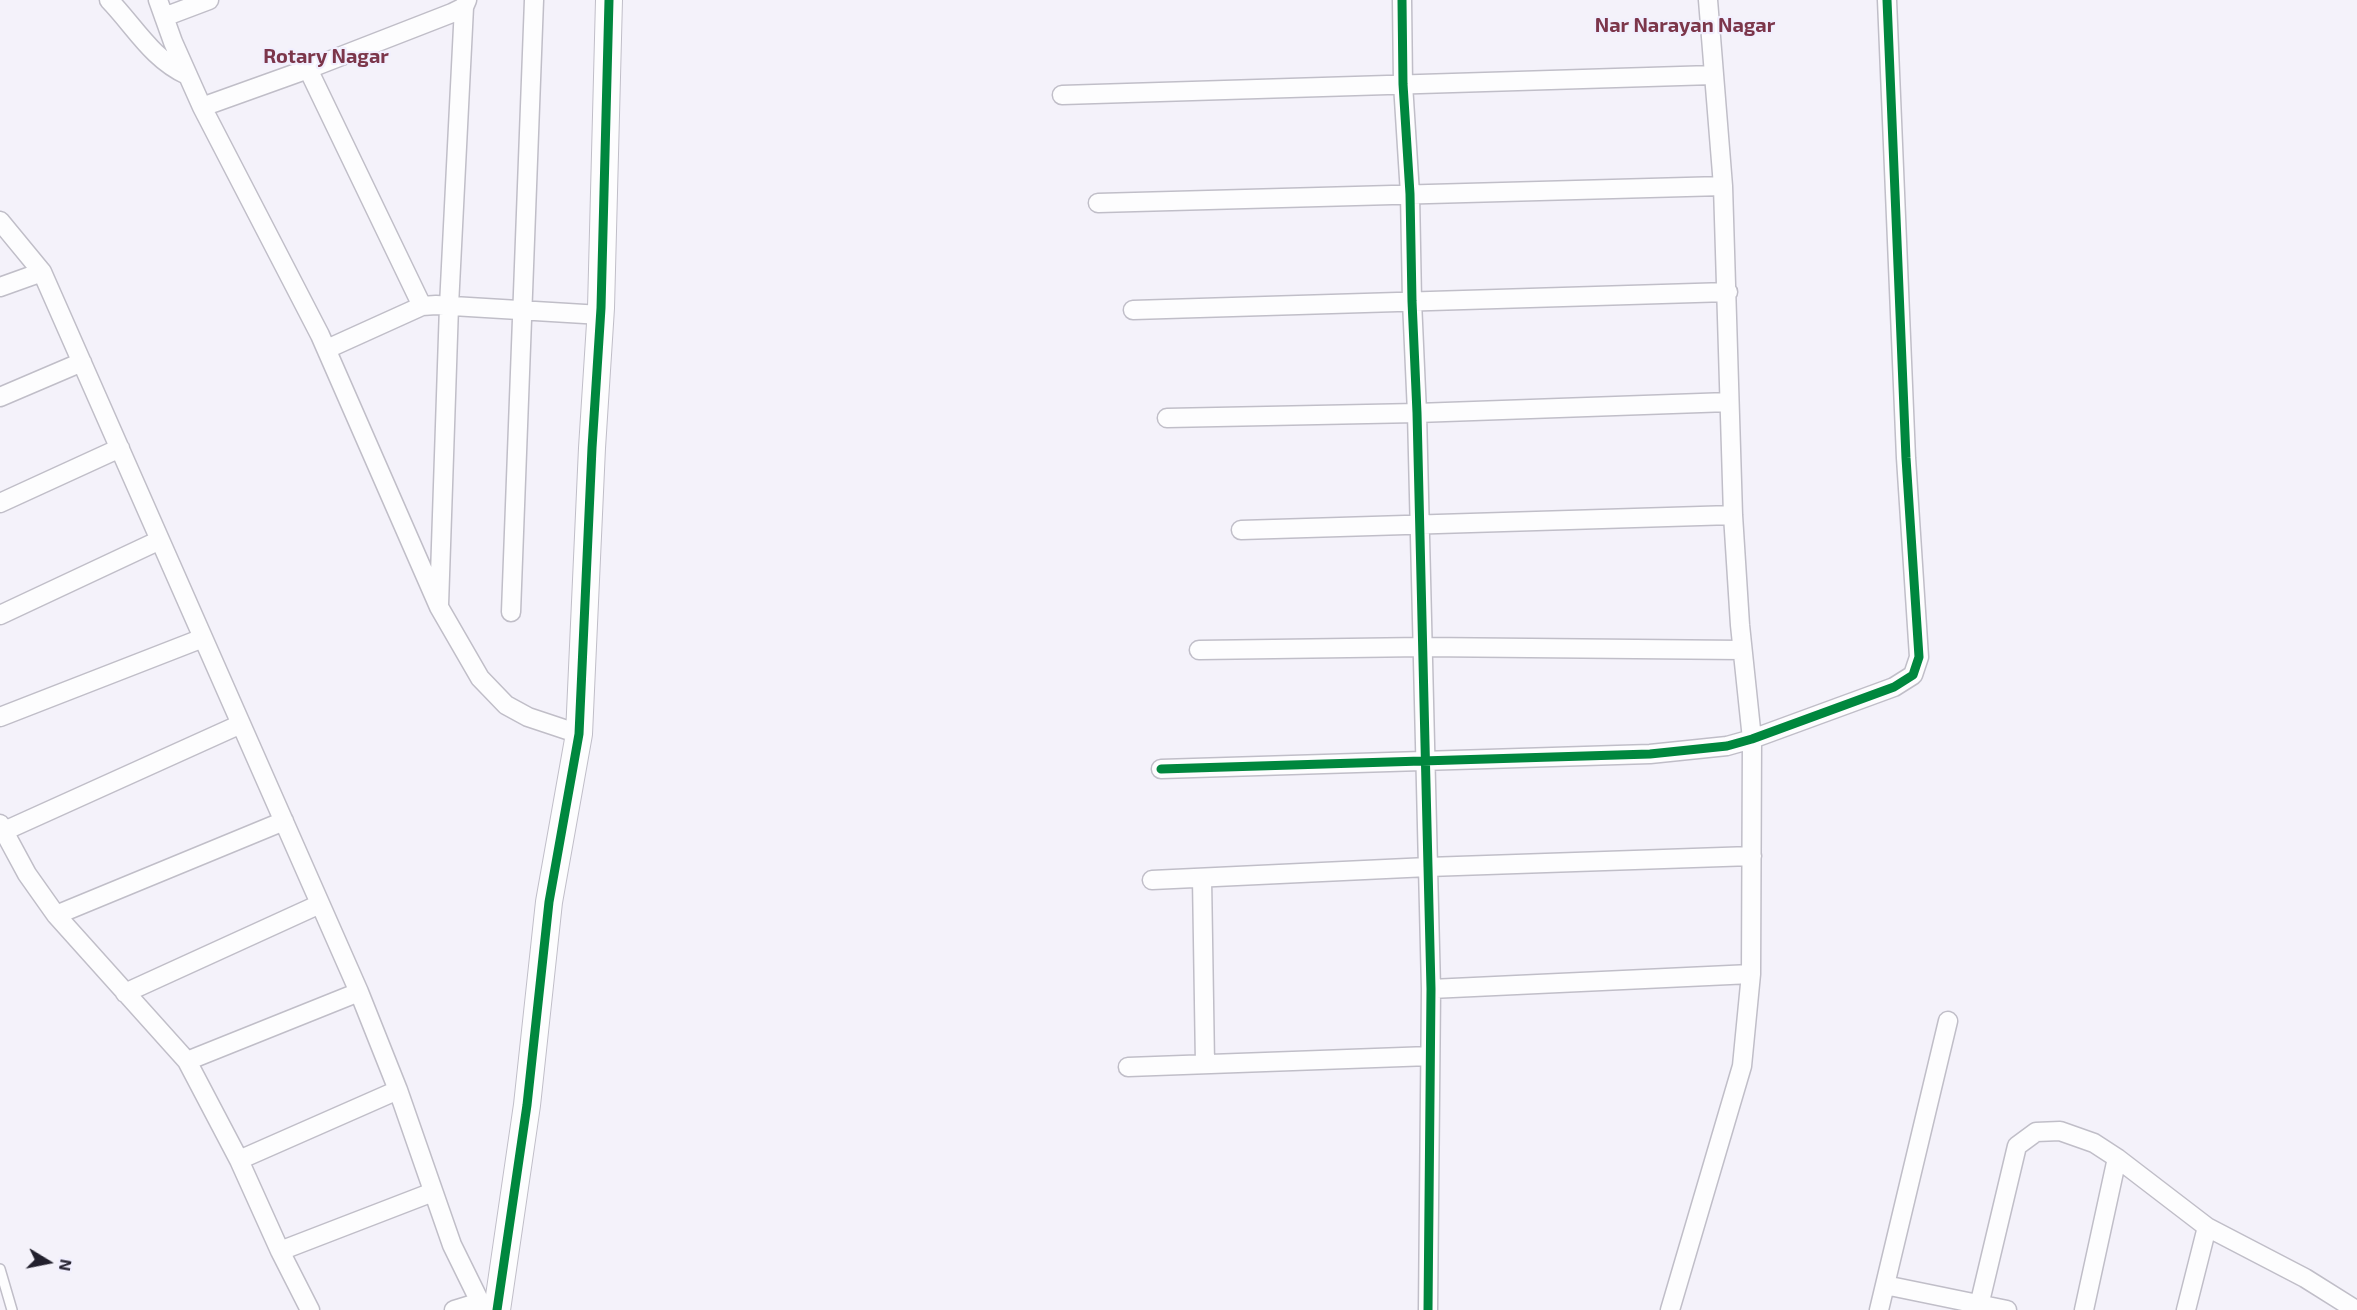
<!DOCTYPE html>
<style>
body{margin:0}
#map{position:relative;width:2357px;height:1310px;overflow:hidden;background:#f4f2fa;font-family:"Exo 2",sans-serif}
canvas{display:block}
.north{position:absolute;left:18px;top:1232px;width:60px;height:60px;-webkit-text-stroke:4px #f1effe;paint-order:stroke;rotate:100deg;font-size:16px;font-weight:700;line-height:24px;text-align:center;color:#22202d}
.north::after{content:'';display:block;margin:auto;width:21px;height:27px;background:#22202d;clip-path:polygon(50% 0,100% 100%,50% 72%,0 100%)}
</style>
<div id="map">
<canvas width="2357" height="1310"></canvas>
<div class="north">N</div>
</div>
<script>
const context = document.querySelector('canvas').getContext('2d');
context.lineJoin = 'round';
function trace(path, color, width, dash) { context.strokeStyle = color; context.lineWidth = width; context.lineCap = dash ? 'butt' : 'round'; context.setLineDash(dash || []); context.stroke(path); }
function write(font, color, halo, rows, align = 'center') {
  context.font = font + ' "Exo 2",sans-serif'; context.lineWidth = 4.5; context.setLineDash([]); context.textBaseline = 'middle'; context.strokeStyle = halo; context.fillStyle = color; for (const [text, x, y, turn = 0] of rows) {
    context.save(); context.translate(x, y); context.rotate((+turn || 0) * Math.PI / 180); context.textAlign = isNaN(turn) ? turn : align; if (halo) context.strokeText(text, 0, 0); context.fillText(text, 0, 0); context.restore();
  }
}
const lane = new Path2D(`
 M0 1269 12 1310`);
const street = new Path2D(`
 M109 0C135 27 152 59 187 75
 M158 0 173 42 202 107 320 335 439 607 480 678 506 705 528 717 579 734
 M1402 0 1403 84 1410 194 1412 301 1417 413 1428 867 1431 989 1428 1310
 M164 17 209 0
 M308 69 422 306
 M1062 95 1713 75
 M202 107 308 69 452 13 464 7 467 0
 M1098 203 1723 186
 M0 221 42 272 359 992 398 1090 452 1245 480 1302 498 1307
 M0 287 42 272
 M1133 310 1728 292
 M327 349 422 306 436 305 601 315
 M0 397 82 362
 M1167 418 1417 413 1729 402
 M0 503 120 448
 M1241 530 1733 515
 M439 605 449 306 464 7
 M511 612 534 0
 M0 615 160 540
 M1199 650 1423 647 1742 650
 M0 717 203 638
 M1161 769 1650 754 1727 746 1752 739 1894 687 1913 675 1919 657 1906 458 1887 0
 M0 824 27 874 56 915 187 1061 239 1160 280 1251 310 1310
 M2 832 241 724
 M1202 878 1205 1064
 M1152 880 1428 867 1752 856
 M56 915 284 821
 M1431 989 1751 974
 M125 993 320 904
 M187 1061 359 992
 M1128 1067 1430 1056
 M239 1160 398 1090
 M280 1251 433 1192
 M1885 1285 2007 1310
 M454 1310 480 1302
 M1670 1310 1742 1066 1751 974 1752 739 1740 625 1733 515 1723 186 1708 0
 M1879 1310 1948 1021
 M1978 1310 2017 1146 2036 1132 2060 1131 2094 1143 2117 1158 2207 1227 2305 1278 2356 1310
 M2084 1310 2117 1158
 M2186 1310 2207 1227`);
const secondary = new Path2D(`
 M497 1310 527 1105 549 902 579 734 592 448 601 308 609 0`);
trace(lane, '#c0bec8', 12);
trace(street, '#c0bec8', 21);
trace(secondary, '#c0bec8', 28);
trace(lane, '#fdfdfe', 9);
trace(street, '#fdfdfe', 18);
trace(secondary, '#fdfdfe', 26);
trace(new Path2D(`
 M1402 0 1403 84 1410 194 1412 301 1417 413 1428 867 1431 989 1428 1310
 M1161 769 1650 754 1727 746 1752 739 1894 687 1913 675 1919 657 1906 458 1887 0
 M497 1310 527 1105 549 902 579 734 592 448 601 308 609 0`), '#00873e', 9);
write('bold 20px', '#7c364b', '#f1effe', [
 ["Nar Narayan Nagar",1685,25],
 ["Rotary Nagar",326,56]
]);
</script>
